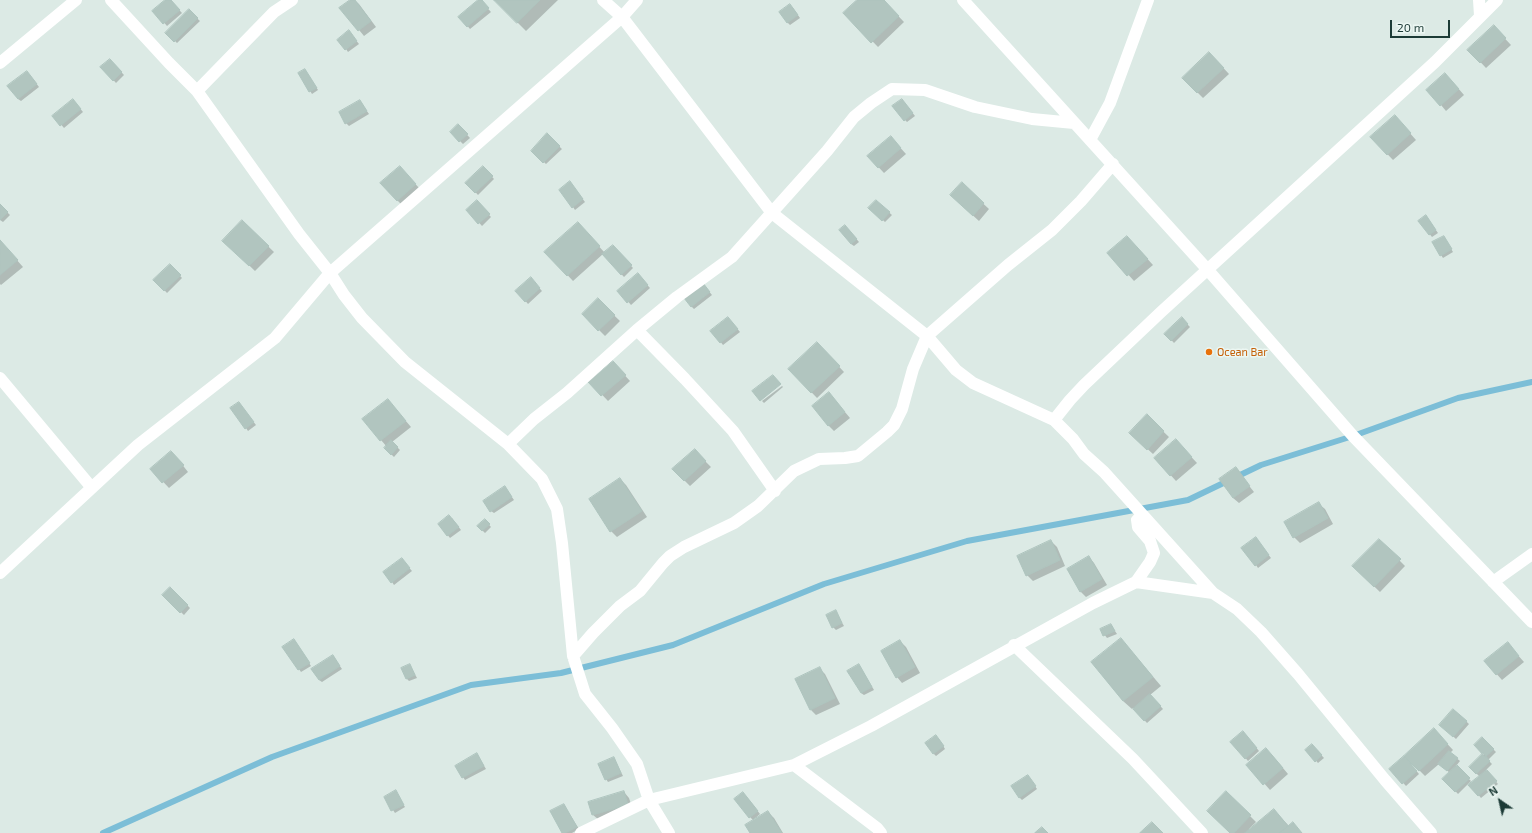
<!DOCTYPE html>
<style>
body{margin:0}
#map{position:relative;width:1532px;height:833px;overflow:hidden;background:#dceae5;font-family:"Exo 2",sans-serif}
canvas{display:block}
.north{position:absolute;left:1480px;top:781px;width:40px;height:40px;-webkit-text-stroke:3px #ecf7f3;paint-order:stroke;rotate:326deg;font-size:11px;font-weight:700;line-height:16px;text-align:center;color:#1c3b36}
.north::after{content:'';display:block;margin:auto;width:14px;height:18px;background:#1c3b36;clip-path:polygon(50% 0,100% 100%,50% 72%,0 100%)}
.scale{position:absolute;left:1390px;top:20px;width:60px;height:18px;box-sizing:border-box;border:2px solid #1c3b36;border-top:0;padding-left:5px;font-size:12px;line-height:14px;white-space:nowrap;color:#1c3b36;-webkit-text-stroke:3px #ecf7f3;paint-order:stroke}
</style>
<div id="map">
<canvas width="1532" height="833"></canvas>
<div class="north">N</div>
<div class="scale">20 m</div>
</div>
<script>
const context = document.querySelector('canvas').getContext('2d');
context.lineJoin = 'round';
function fill(path, color) { context.fillStyle = color; context.fill(path, 'evenodd'); }
function trace(path, color, width, dash) { context.strokeStyle = color; context.lineWidth = width; context.lineCap = dash ? 'butt' : 'round'; context.setLineDash(dash || []); context.stroke(path); }
function write(font, color, halo, rows, align = 'center') {
  context.font = font + ' "Exo 2",sans-serif'; context.lineWidth = 3; context.setLineDash([]); context.textBaseline = 'middle'; context.strokeStyle = halo; context.fillStyle = color; for (const [text, x, y, turn = 0] of rows) {
    context.save(); context.translate(x, y); context.rotate((+turn || 0) * Math.PI / 180); context.textAlign = isNaN(turn) ? turn : align; if (halo) context.strokeText(text, 0, 0); context.fillText(text, 0, 0); context.restore();
  }
}
fill(new Path2D(`
 M166 0H170L182 13 167 26 154 11Z
 M352 0H354L359 4 376 27 364 36 341 8Z
 M480 0 491 12 470 29 460 17Z
 M495 0H558L526 31Z
 M859 0H883L904 22 878 47 845 13Z
 M793 8 800 18 790 25 787 22Z
 M189 11 200 21 177 43 167 33Z
 M1494 27 1511 45 1486 68 1469 50Z
 M351 34 359 44 348 52 346 49Z
 M1215 59 1229 74 1203 98 1183 78Z
 M110 60 124 75 116 83 102 67Z
 M305 70 318 90 312 94 299 73Z
 M30 75 39 87 21 101 18 99Z
 M1451 80 1464 95 1446 111 1441 105Z
 M360 101 369 114 349 126 346 123Z
 M75 102 83 112 64 128 54 116Z
 M904 102 915 116 907 122 905 120Z
 M1400 122 1416 140 1393 160 1372 138Z
 M458 125 470 138 463 144 451 132Z
 M547 135 562 149 546 164 532 151Z
 M896 143 906 154 884 173 868 156Z
 M483 167 494 179 478 195 467 183Z
 M405 173 421 190 403 206 397 200Z
 M962 184 989 209 979 221 957 201Z
 M572 185 585 202 575 210 573 207Z
 M876 201 892 215 885 222 870 208Z
 M477 202 491 217 482 226 468 210Z
 M0 205 10 215 3 222 0 220Z
 M1428 219 1438 233 1432 237 1419 221Z
 M242 221 274 252 255 271 224 241Z
 M583 229 605 253 613 246 633 268 624 277 603 254 573 281 546 252Z
 M848 229 859 242 854 246 851 244Z
 M1444 237 1453 252 1443 258 1441 255Z
 M0 241 23 267 1 285 0 284Z
 M1133 243 1153 265 1134 281 1109 253Z
 M170 265 182 278 167 293 155 280Z
 M638 275 650 288 631 305 619 291Z
 M531 279 542 291 528 304 517 291Z
 M703 284 712 295 694 309 691 306Z
 M598 300 620 321 605 336 583 314Z
 M1182 319 1190 327 1174 343 1166 334Z
 M731 321 740 332 723 345 712 331Z
 M817 343 844 372 817 398 790 370Z
 M618 368 630 381 608 401 590 382Z
 M782 386 783 387 764 403 762 401Z
 M829 393 850 418 834 431 828 425Z
 M388 400 411 427 392 442 400 450 394 457 385 448 387 447 363 419Z
 M241 406 256 425 248 431 246 428Z
 M1147 416 1169 437 1153 454 1130 433Z
 M1181 446 1197 463 1176 481 1155 458Z
 M700 456 711 467 690 486 684 480Z
 M177 458 188 472 169 488 151 469Z
 M1235 468 1254 492 1239 503 1233 498Z
 M620 479 626 485 647 517 617 537 611 531Z
 M507 490 514 500 494 513 491 511Z
 M1319 504 1325 509 1333 524 1300 543 1294 537Z
 M452 518 461 530 450 538 439 524Z
 M485 520 491 527 485 533 478 526Z
 M1379 540 1405 566 1380 592 1353 566Z
 M1051 541 1057 547 1065 566 1033 581 1027 575Z
 M1258 541 1271 558 1258 568 1256 565Z
 M1089 557 1094 563 1107 585 1086 597 1080 591Z
 M404 562 412 571 394 585 392 582Z
 M170 588 190 608 184 615 163 595Z
 M836 612 844 626 836 630 833 627Z
 M1111 625 1117 634 1107 638 1101 630Z
 M1121 639 1161 686 1150 695 1163 709 1147 723 1133 708 1132 709 1123 701 1092 662Z
 M900 641 906 647 920 673 902 683 897 677Z
 M296 643 311 666 301 672 284 647Z
 M1508 644 1524 662 1502 680 1486 662Z
 M333 656 342 669 322 682 319 680Z
 M410 665 417 678 409 681 407 679Z
 M819 668 825 674 840 704 816 715 811 710 796 679Z
 M861 668 874 690 864 695 861 693Z
 M1454 710 1469 724 1456 739 1441 725Z
 M1246 735 1259 751 1248 761 1232 742Z
 M1439 735 1453 750 1450 753 1460 761 1456 766 1471 781 1458 794 1444 779 1450 773 1439 764 1425 776 1409 760 1408 761 1419 774 1406 786 1390 769 1405 756Z
 M1482 738 1496 752 1488 760 1492 764 1486 770 1498 784 1481 798 1470 785 1480 777 1470 767 1484 754Z
 M939 739 945 749 936 756 933 753Z
 M1312 745 1324 758 1318 763 1306 750Z
 M477 754 486 769 465 780 456 766Z
 M1272 755 1288 774 1270 790 1248 765Z
 M614 758 623 776 608 782 606 779Z
 M1030 779 1037 789 1022 800 1019 797Z
 M396 792 405 807 395 813 385 798Z
 M624 792 629 798 633 810 599 820 593 815Z
 M1226 792 1256 822 1249 829 1250 830 1274 810 1289 826 1302 833H1232Z
 M746 796 760 814 753 820 750 817Z
 M564 805 579 829 572 833H563Z
 M768 812 774 818 783 833H751Z`), '#0003');
trace(new Path2D(`
 M103 833 272 757 471 685 561 673 673 645 824 584 967 541 1188 500 1261 465 1353 436 1458 398 1532 382`), '#7cbed7', 6);
const building = new Path2D(`
 M165 0H171L180 10 163 24 152 11Z
 M350 0H355L371 21 358 31 339 8Z
 M478 0H482L489 8 467 27 458 17Z
 M494 0H540L517 23Z
 M857 0H884L899 16 871 43 843 13Z
 M790 4 798 15 787 23 779 12Z
 M189 9 198 18 174 42 165 33Z
 M1494 25 1506 38 1480 63 1467 50Z
 M349 30 357 41 345 50 337 40Z
 M1209 52 1224 68 1197 93 1182 78Z
 M110 59 122 72 113 81 100 67Z
 M305 69 317 88 309 92 298 73Z
 M27 71 37 84 18 99 7 86Z
 M1445 73 1459 89 1440 106 1426 90Z
 M73 99 81 109 60 126 52 116Z
 M902 99 913 113 904 121 892 106Z
 M360 100 367 111 345 124 339 112Z
 M1395 115 1411 133 1387 155 1370 137Z
 M458 124 468 134 459 142 450 132Z
 M547 133 560 146 543 163 531 151Z
 M891 136 901 148 878 168 867 156Z
 M400 166 416 184 397 201 380 183Z
 M483 166 493 176 475 193 465 183Z
 M570 181 583 199 572 208 559 190Z
 M962 182 984 203 973 216 950 195Z
 M477 200 490 214 478 224 466 210Z
 M876 200 890 212 882 221 868 208Z
 M0 204 8 212 0 220Z
 M1426 215 1436 230 1429 235 1418 221Z
 M242 220 269 246 249 266 222 241Z
 M578 222 600 246 567 276 544 252Z
 M845 225 857 239 851 244 839 230Z
 M1127 236 1148 259 1127 276 1107 253Z
 M1444 236 1452 249 1440 256 1432 242Z
 M0 240 18 260 0 275Z
 M613 245 632 265 621 275 602 254Z
 M170 264 181 275 164 291 153 280Z
 M638 273 648 285 627 303 617 291Z
 M531 277 540 288 525 302 515 291Z
 M703 283 710 292 691 307 684 298Z
 M598 298 615 315 598 331 582 314Z
 M728 317 738 329 720 343 710 331Z
 M1182 317 1188 324 1171 341 1164 334Z
 M817 342 840 366 811 393 788 369Z
 M613 361 626 375 601 396 588 382Z
 M773 375 781 384 760 401 752 391Z
 M829 392 845 412 828 426 812 406Z
 M388 399 406 421 380 441 362 419Z
 M239 402 254 422 245 429 230 408Z
 M1147 414 1164 431 1147 450 1129 433Z
 M1176 439 1192 457 1170 476 1154 458Z
 M391 440 398 447 391 455 384 448Z
 M695 449 706 461 684 481 672 469Z
 M171 451 184 465 162 483 150 469Z
 M1236 467 1250 486 1233 498 1219 479Z
 M620 478 642 511 610 532 589 499Z
 M505 486 512 497 490 512 483 501Z
 M1319 502 1328 518 1293 538 1284 522Z
 M449 515 459 527 447 536 438 524Z
 M485 519 490 524 482 531 477 526Z
 M1256 537 1269 555 1255 566 1241 548Z
 M1379 539 1401 559 1374 587 1352 566Z
 M1051 540 1060 560 1026 576 1017 556Z
 M1089 556 1102 579 1080 592 1067 569Z
 M402 558 410 568 391 583 383 572Z
 M170 587 188 605 180 613 162 595Z
 M836 610 842 623 832 628 826 615Z
 M1111 624 1115 631 1103 636 1100 629Z
 M1121 638 1153 677 1123 701 1091 662Z
 M294 639 310 663 298 670 282 647Z
 M900 640 915 667 896 678 881 651Z
 M1508 642 1519 656 1496 675 1484 661Z
 M333 655 340 666 319 680 311 669Z
 M410 664 415 675 406 679 401 668Z
 M859 664 872 687 861 693 847 671Z
 M820 667 835 698 810 710 795 679Z
 M1150 694 1161 706 1144 721 1133 709Z
 M1453 709 1467 721 1453 737 1439 725Z
 M1434 728 1448 744 1419 771 1404 756Z
 M1243 731 1257 748 1245 759 1230 742Z
 M936 735 944 746 933 754 925 743Z
 M1482 737 1494 749 1485 757 1474 745Z
 M1312 744 1322 755 1315 762 1305 750Z
 M1266 748 1283 768 1263 785 1246 765Z
 M1449 751 1458 758 1447 771 1438 764Z
 M477 753 484 766 462 778 455 766Z
 M1483 753 1490 761 1476 774 1469 767Z
 M1404 756 1417 771 1402 784 1389 769Z
 M614 757 621 773 605 780 598 764Z
 M1457 765 1470 778 1455 792 1442 779Z
 M1487 770 1497 781 1478 796 1468 785Z
 M1028 775 1036 786 1019 798 1011 786Z
 M396 790 404 805 391 811 384 797Z
 M624 791 628 805 592 815 588 802Z
 M1226 791 1251 815 1234 833H1230L1207 811Z
 M743 792 758 811 749 818 734 799Z
 M564 804 577 827 565 833H562L550 811Z
 M1274 809 1288 826 1280 833H1245Z
 M768 811 782 833H750L745 825Z
 M1152 822 1163 833H1140Z
 M1293 822 1302 833H1279L1288 826Z
 M1042 827 1048 833H1035Z`);
fill(building, '#b1c5bf');
trace(building, '#aec4be', 1);
trace(new Path2D(`
 M111 0 169 63 197 91 299 234 330 273 344 295 362 318 405 362 508 444 542 479 557 509 562 543 573 656 585 694 612 728 637 764 649 800 669 833
 M603 0 622 17 772 213 927 336 956 370 973 383 1054 420 1073 439 1084 454 1104 472 1213 593 1237 609 1261 632 1298 674 1385 780 1431 833
 M963 0 1207 269 1353 436 1532 622
 M1479 0 1480 16
 M0 63 76 0
 M197 91 274 12 292 0
 M1090 140 1110 103 1148 0
 M637 330 685 379 733 431 775 491
 M0 378 92 488
 M1054 420 1070 400 1084 385 1161 312 1435 62 1497 0
 M508 444 534 419 567 393 637 330 677 297 732 257 827 151 854 117 871 103 892 89 925 90 975 107 1032 119 1074 123
 M0 573 138 445 275 338 330 273 622 17 637 0
 M1136 582 1213 593
 M1493 582 1532 554
 M1014 645 1133 759 1202 833
 M573 656 593 633 620 606 640 591 663 563 670 556 684 547 734 523 758 506 794 471 819 459 845 458 858 456 887 432 894 425 902 409 913 369 927 336 1008 265 1052 230 1081 201 1113 164
 M794 765 877 828 881 833
 M581 833 649 800 794 765 871 726 1093 603 1136 582 1150 562 1154 553 1150 541 1138 527 1137 520 1143 515`), '#fff', 12);
for (const [x, y, r, color] of [
 [1209,352,4,"#e8710a"]
]) { const dot = new Path2D(); dot.arc(x, y, r, 0, 2 * Math.PI); context.fillStyle = color; context.fill(dot); trace(dot, '#ecf7f3', 1.5); }
write('11px', '#c56008', '#ecf7f3', [
 ["Ocean Bar",1217,352]
], 'left');
</script>
